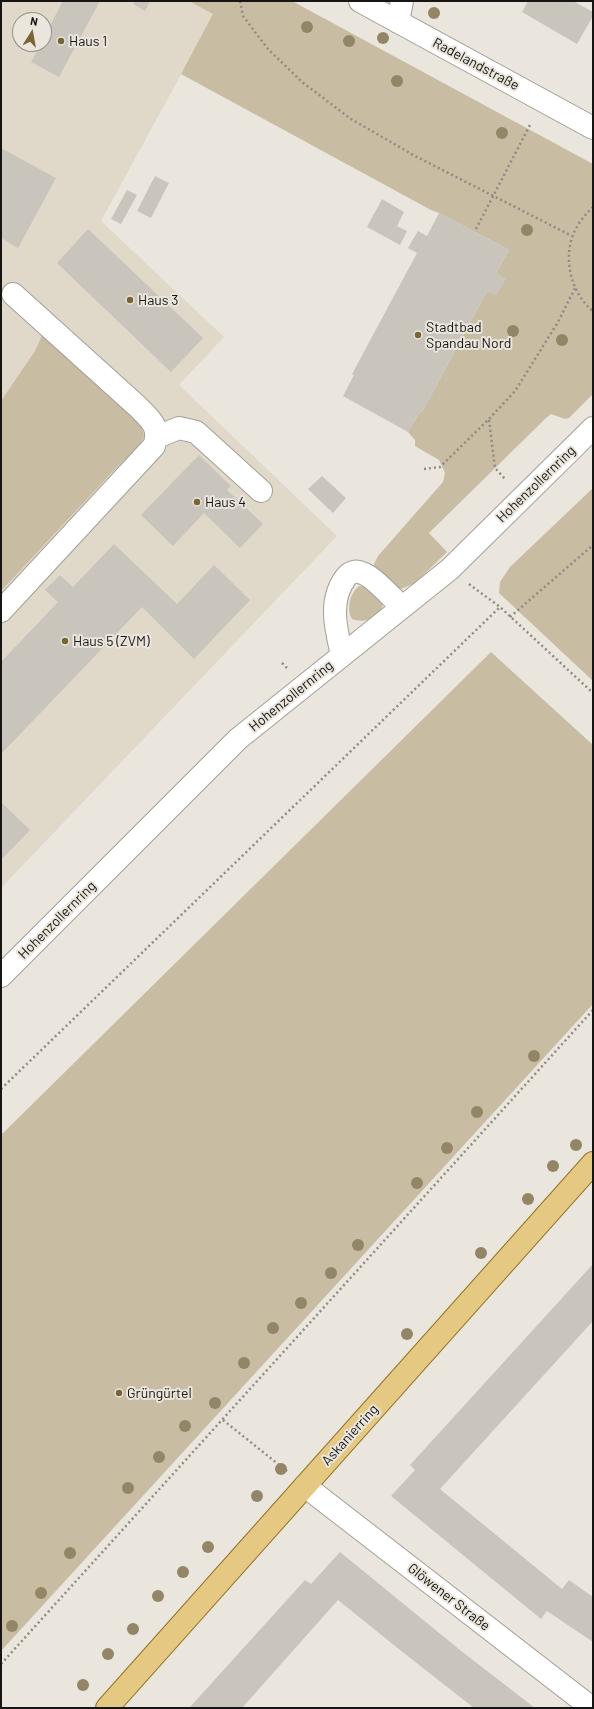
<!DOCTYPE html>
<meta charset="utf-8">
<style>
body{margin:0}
#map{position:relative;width:594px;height:1709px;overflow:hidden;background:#eae6dd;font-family:Barlow,sans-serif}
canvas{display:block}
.frame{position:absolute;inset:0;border:2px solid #171513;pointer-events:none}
.north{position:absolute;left:12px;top:12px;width:40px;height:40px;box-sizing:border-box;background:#eae6dd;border:1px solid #96928c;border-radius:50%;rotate:11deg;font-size:11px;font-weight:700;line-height:16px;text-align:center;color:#171513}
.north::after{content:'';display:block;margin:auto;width:14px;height:18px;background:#796433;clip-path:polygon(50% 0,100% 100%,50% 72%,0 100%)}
</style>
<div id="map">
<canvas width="594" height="1709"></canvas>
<div class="frame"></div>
<div class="north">N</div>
</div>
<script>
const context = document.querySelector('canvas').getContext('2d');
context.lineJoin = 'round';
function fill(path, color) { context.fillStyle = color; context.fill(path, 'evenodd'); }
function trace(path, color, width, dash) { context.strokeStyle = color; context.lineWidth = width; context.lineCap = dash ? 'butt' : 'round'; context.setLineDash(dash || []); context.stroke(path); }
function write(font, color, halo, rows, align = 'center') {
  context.font = font + ' Barlow,sans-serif'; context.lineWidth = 4; context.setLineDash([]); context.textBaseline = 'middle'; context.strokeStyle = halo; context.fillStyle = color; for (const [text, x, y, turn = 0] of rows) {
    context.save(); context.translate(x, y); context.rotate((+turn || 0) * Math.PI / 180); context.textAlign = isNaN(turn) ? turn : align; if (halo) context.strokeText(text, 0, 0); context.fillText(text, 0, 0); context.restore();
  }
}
fill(new Path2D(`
 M1 1H189L214 14 101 221 224 337 179 385 337 536 1 888ZM20 20H44V44H20Z`), '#e0d9c9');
fill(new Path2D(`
 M189 1H292L593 164V394L569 418 565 419 551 414 546 418 429 533 447 552 415 583 401 589 391 585 373 570 374 564 378 556 443 482 445 473 439 460 415 446V440L408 432 421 411 422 412 487 291 496 295 505 279 496 273 509 250 439 213 431 210 181 74 213 14Z
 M44 331 141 424 144 436 138 448 117 467 1 591V401L35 351Z
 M593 488V681L499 593 500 582 510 567Z
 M359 586 368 587 383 603C382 618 364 624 352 619 346 609 350 593 359 586Z
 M491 652 593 745V1004L1 1651V1135Z`), '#c8bca3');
fill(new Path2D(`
 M63 1H100L59 77 31 62 41 44H44V37Z
 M135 1H150L145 11 133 4Z
 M528 1H573L593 12V16L577 44 522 12Z
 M1 148 56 178 18 248 1 238Z
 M155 176 169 183 151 218 137 211Z
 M127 190 137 195 121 224 111 219Z
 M382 199 404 212 397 226 407 231 400 245 367 227Z
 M439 213 509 250 496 273 506 279 496 296 487 291 422 412 421 411 408 432 343 396 354 375 352 374 417 253 408 248 418 231 427 236Z
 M88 229 203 338 171 372 57 263Z
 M199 455 231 486 227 490 263 524 240 548 204 513 173 546 141 515Z
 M322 476 346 498 333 513 308 489Z
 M114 544 177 604 214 565 250 600 194 659 142 607 1 754V662L58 602 45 590 60 575 73 587Z
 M1 802 30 830 1 860Z
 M593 1264V1321L440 1489 562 1589 569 1580 593 1597V1642L547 1611 541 1619 391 1496 415 1470 410 1465Z
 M340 1552 460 1650 535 1708H474L400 1650 338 1600 242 1708H191L190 1707 305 1580 311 1584Z`), '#c9c5bd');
const minor = new Path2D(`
 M360 1 593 128
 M398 22 402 1
 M157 437 179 428 196 432 261 491
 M1 611 154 446C161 427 150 419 137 406L13 294
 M342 655C336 629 328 601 346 577 350 572 356 570 362 573 373 576 393 599 402 607
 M1 976 238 739 450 569 593 428
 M305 1486 592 1708`);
const major = new Path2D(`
 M107 1708 593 1163`);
trace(minor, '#a39f97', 24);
trace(major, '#927326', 24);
trace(new Path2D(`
 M240 1 243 16 268 49 302 82 351 119 415 156 572 236
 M593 207C585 215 577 224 573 235 563 260 572 295 593 311
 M476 229 530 125
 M489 420 495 468 506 480
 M424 469 440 467 489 419 515 391 558 322 575 288
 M469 584 500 607 593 693
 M510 617 593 545
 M282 663 288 669
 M1 1089 500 607
 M223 1420 288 1472
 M1 1664 593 1010`), '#8e8b85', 2.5, [2, 3]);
trace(minor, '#fff', 22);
trace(major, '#e5c983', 22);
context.fillStyle = '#938666';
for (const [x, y] of [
 [434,13],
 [307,27],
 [383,38],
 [349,41],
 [397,81],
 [502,133],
 [527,230],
 [513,331],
 [562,340],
 [534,1056],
 [477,1112],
 [576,1145],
 [447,1148],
 [553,1166],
 [417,1183],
 [528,1199],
 [358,1245],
 [481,1253],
 [331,1273],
 [301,1303],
 [273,1328],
 [407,1334],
 [244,1363],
 [215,1403],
 [185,1426],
 [159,1457],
 [281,1469],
 [128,1488],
 [257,1496],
 [208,1547],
 [70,1553],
 [183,1572],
 [41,1593],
 [158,1596],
 [12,1626],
 [133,1629],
 [108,1654],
 [83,1685]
]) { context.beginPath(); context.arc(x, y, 6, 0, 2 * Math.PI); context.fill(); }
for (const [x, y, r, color] of [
 [61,41,4,"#796433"],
 [130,300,4,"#796433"],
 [418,335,4,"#796433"],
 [197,502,4,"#796433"],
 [65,641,4,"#796433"],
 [119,1393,4,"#796433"]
]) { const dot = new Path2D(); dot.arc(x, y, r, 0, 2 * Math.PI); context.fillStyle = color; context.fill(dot); trace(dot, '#eae6dd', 1.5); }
write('14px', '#171513', '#eae6dd', [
 ["Haus 1",69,41],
 ["Haus 3",138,300],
 ["Stadtbad",426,327],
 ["Spandau Nord",426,343],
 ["Haus 4",205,502],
 ["Haus 5 (ZVM)",73,641],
 ["Grüngürtel",127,1393]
], 'left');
write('14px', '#171513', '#eae6dd', [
 ["Radelandstraße",476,64,28],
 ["Hohenzollernring",536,484,-44],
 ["Hohenzollernring",291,696,-39],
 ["Hohenzollernring",57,920,-45],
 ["Askanierring",350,1435,-48],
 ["Glöwener Straße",449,1597,38]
]);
</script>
